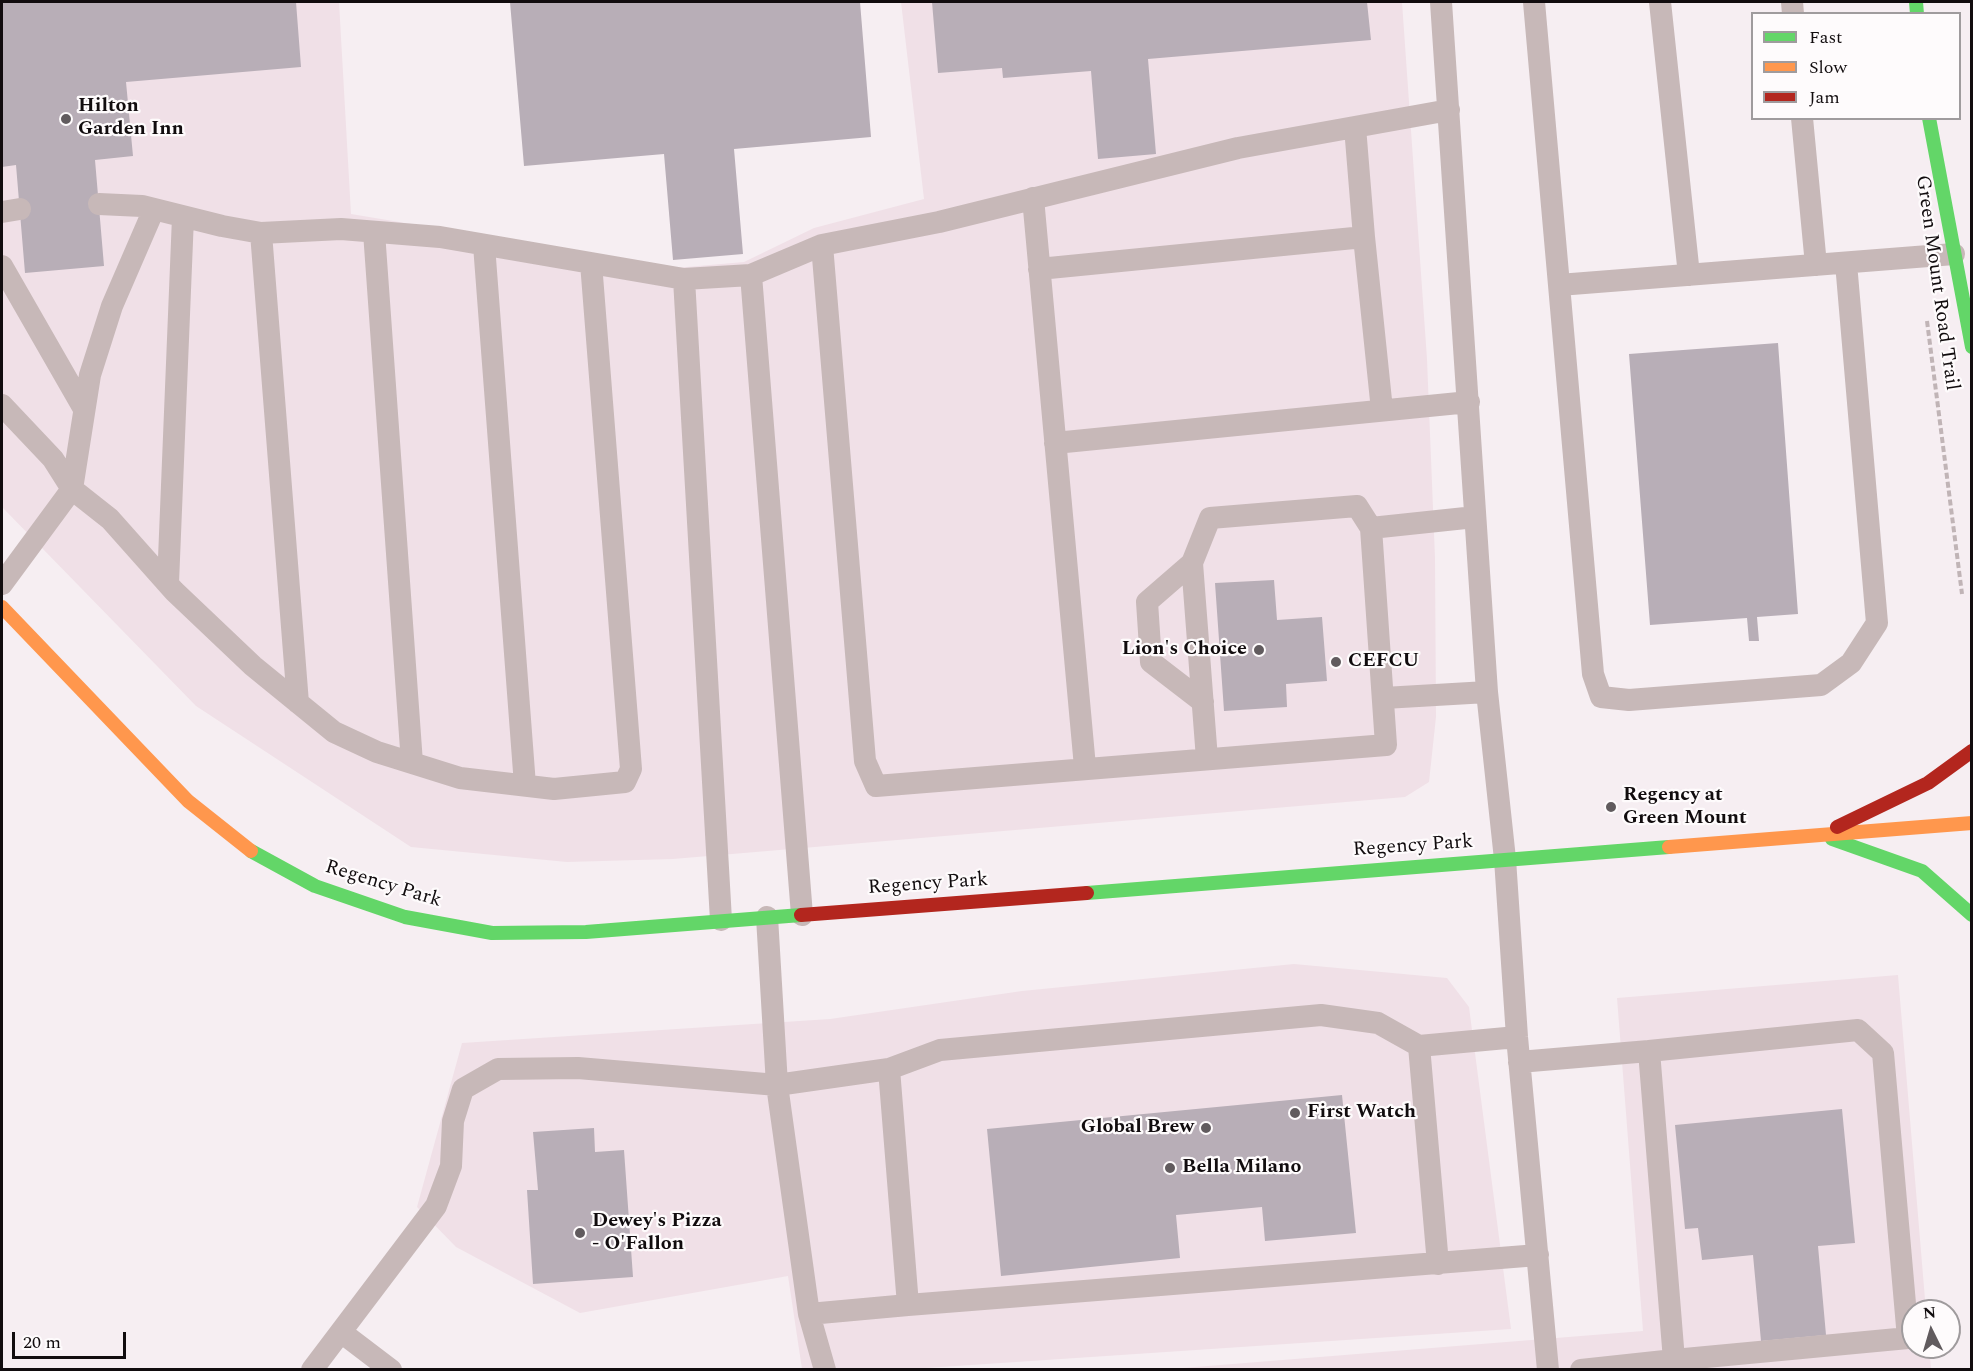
<!DOCTYPE html>
<style>
body{margin:0}
#map{position:relative;width:1973px;height:1371px;overflow:hidden;background:#f6eef2;font-family:Spectral,serif}
canvas{display:block}
.frame{position:absolute;inset:0;border:3px solid #110c0e;pointer-events:none}
.legend{position:absolute;left:1751px;top:12px;width:210px;height:108px;box-sizing:border-box;background:#fefbfc;border:2px solid #9f9b9d;margin:0;padding:8px 10px;list-style:none;font-size:18px;color:#110c0e}
.legend li{display:flex;align-items:center;gap:12px;height:30px}
.legend b{width:30px;border:2px solid #9f9b9d}
.north{position:absolute;left:1901px;top:1299px;width:60px;height:60px;box-sizing:border-box;background:#fefbfc;border:2px solid #9f9b9d;border-radius:50%;rotate:355deg;font-size:16px;font-weight:700;line-height:24px;text-align:center;color:#110c0e}
.north::after{content:'';display:block;margin:auto;width:21px;height:27px;background:#615b5e;clip-path:polygon(50% 0,100% 100%,50% 72%,0 100%)}
.scale{position:absolute;left:12px;top:1332px;width:114px;height:27px;box-sizing:border-box;border:3px solid #110c0e;border-top:0;padding-left:8px;font-size:18px;line-height:21px;white-space:nowrap;color:#110c0e;-webkit-text-stroke:4px #fefbfc;paint-order:stroke}
</style>
<div id="map">
<canvas width="1973" height="1371"></canvas>
<div class="frame"></div>
<ul class="legend">
<li><b style="height:8px;background:#63d668"></b>Fast</li>
<li><b style="height:8px;background:#ff974d"></b>Slow</li>
<li><b style="height:8px;background:#b3261e"></b>Jam</li>
</ul>
<div class="north">N</div>
<div class="scale">20 m</div>
</div>
<script>
const context = document.querySelector('canvas').getContext('2d');
context.lineJoin = 'round';
function fill(path, color) { context.fillStyle = color; context.fill(path, 'evenodd'); }
function trace(path, color, width, dash) { context.strokeStyle = color; context.lineWidth = width; context.lineCap = dash ? 'butt' : 'round'; context.setLineDash(dash || []); context.stroke(path); }
function write(font, color, halo, rows, align = 'center') {
  context.font = font + ' Spectral,serif'; context.lineWidth = 4.5; context.setLineDash([]); context.textBaseline = 'middle'; context.strokeStyle = halo; context.fillStyle = color; for (const [text, x, y, turn = 0] of rows) {
    context.save(); context.translate(x, y); context.rotate((+turn || 0) * Math.PI / 180); context.textAlign = isNaN(turn) ? turn : align; if (halo) context.strokeText(text, 0, 0); context.fillText(text, 0, 0); context.restore();
  }
}
fill(new Path2D(`
 M2 2H339L351 214 675 268 744 262 814 228 924 199 901 2H1402L1427 359 1435 558 1436 717 1429 782 1405 797 673 859 567 862 411 847 196 706 2 507Z
 M1294 964 1447 978 1469 1007 1511 1329 911 1369H802L788 1276 580 1313 456 1247 417 1207 462 1043 830 1019 1022 991Z
 M1898 975 1926 1311H1913V1347H1929L1931 1369 1158 1370 1643 1331 1617 998Z`), '#f0e0e7');
fill(new Path2D(`
 M2 2H296L301 67 126 82 133 156 95 160 104 266 25 273 16 165 2 167Z
 M510 2H860L871 137 734 149 743 254 673 260 664 154 524 166Z
 M932 2H1367L1371 40 1148 59 1156 154 1098 159 1091 71 1003 78 1002 68 938 73Z
 M1778 343 1798 614 1757 617 1759 641H1749L1747 618 1650 625 1629 354Z
 M1274 580 1277 620 1322 617 1327 681 1286 684 1287 707 1224 711 1215 583Z
 M1342 1095 1356 1233 1265 1241 1262 1207 1176 1215 1180 1258 1001 1276 987 1129Z
 M1842 1109 1855 1243 1818 1246 1826 1335 1761 1341 1753 1255 1702 1260 1698 1228 1685 1229 1675 1125Z
 M594 1128 595 1152 624 1150 633 1277 533 1284 527 1190H538L533 1132Z`), '#b8aeb7');
trace(new Path2D(`
 M1927 321 1962 594`), '#c0b4b6', 4, [6, 3]);
trace(new Path2D(`
 M1441 2 1487 692 1505 859 1517 1037 1548 1370
 M1534 2 1559 285 1954 254
 M1660 2 1689 275
 M1792 2 1793 14
 M1802 118 1816 265
 M1355 127 1364 237
 M1033 198 1085 767
 M99 204 142 206 222 226 261 233 341 229 440 237 684 279 751 275 822 245 939 222 1238 148 1449 110
 M154 209 112 306 90 375 72 489 110 519 174 591 253 666 334 732 377 752 460 778 554 789 625 782 631 769 591 263
 M2 212 20 209
 M374 232 412 763
 M261 233 298 703
 M484 245 525 785
 M822 245 865 761 876 786 1386 745 1371 528 1357 506 1210 518 1192 563 1207 759
 M2 266 84 409
 M1039 269 1364 237 1382 410
 M751 275 802 915
 M684 279 721 920
 M1559 285 1593 674 1601 697 1629 700 1821 685 1851 663 1877 623 1846 263
 M2 405 53 459 72 489 2 584
 M1055 443 1469 402
 M1371 528 1475 517
 M1192 563 1147 602 1151 662 1203 702
 M168 583 183 217
 M1384 698 1487 692
 M767 917 777 1085 889 1069 940 1050 1321 1015 1378 1023 1419 1046 1517 1037
 M1419 1046 1438 1264
 M1649 1051 1858 1030 1883 1053 1908 1338 1674 1360
 M1519 1062 1649 1051 1674 1360 1581 1370
 M908 1305 1538 1255
 M809 1314 908 1305 889 1069
 M341 1332 391 1370
 M312 1370 436 1206 451 1166 453 1121 463 1089 498 1069 578 1068 777 1085 809 1314 825 1370`), '#c7b8b8', 22);
trace(new Path2D(`
 M1916 2 1917 14
 M1929 118 1972 347
 M1832 839 1922 871 1972 915
 M251 851 315 886 405 917 492 933 586 932 801 915
 M1087 893 1669 847`), '#63d668', 14);
trace(new Path2D(`
 M2 607 188 801 251 851
 M1669 847 1972 823`), '#ff974d', 14);
trace(new Path2D(`
 M1837 827 1928 783 1972 751
 M801 915 1087 893`), '#b3261e', 14);
for (const [x, y, r, color] of [
 [66,119,6,"#615b5e"],
 [1259,650,6,"#615b5e"],
 [1336,662,6,"#615b5e"],
 [1611,807,6,"#615b5e"],
 [1295,1113,6,"#615b5e"],
 [1206,1128,6,"#615b5e"],
 [1170,1168,6,"#615b5e"],
 [580,1233,6,"#615b5e"]
]) { const dot = new Path2D(); dot.arc(x, y, r, 0, 2 * Math.PI); context.fillStyle = color; context.fill(dot); trace(dot, '#fefbfc', 2); }
write('bold 20px', '#110c0e', '#fefbfc', [
 ["Hilton",78,107],
 ["Garden Inn",78,130],
 ["Lion's Choice",1247,650,"right"],
 ["CEFCU",1348,662],
 ["Regency at",1623,796],
 ["Green Mount",1623,819],
 ["First Watch",1307,1113],
 ["Global Brew",1194,1128,"right"],
 ["Bella Milano",1182,1168],
 ["Dewey's Pizza",592,1222],
 ["- O'Fallon",592,1245]
], 'left');
write('20px', '#110c0e', '#fefbfc', [
 ["Green Mount Road Trail",1936,283,82],
 ["Regency Park",1413,847,-4],
 ["Regency Park",383,885,17],
 ["Regency Park",928,885,-4]
]);
</script>
